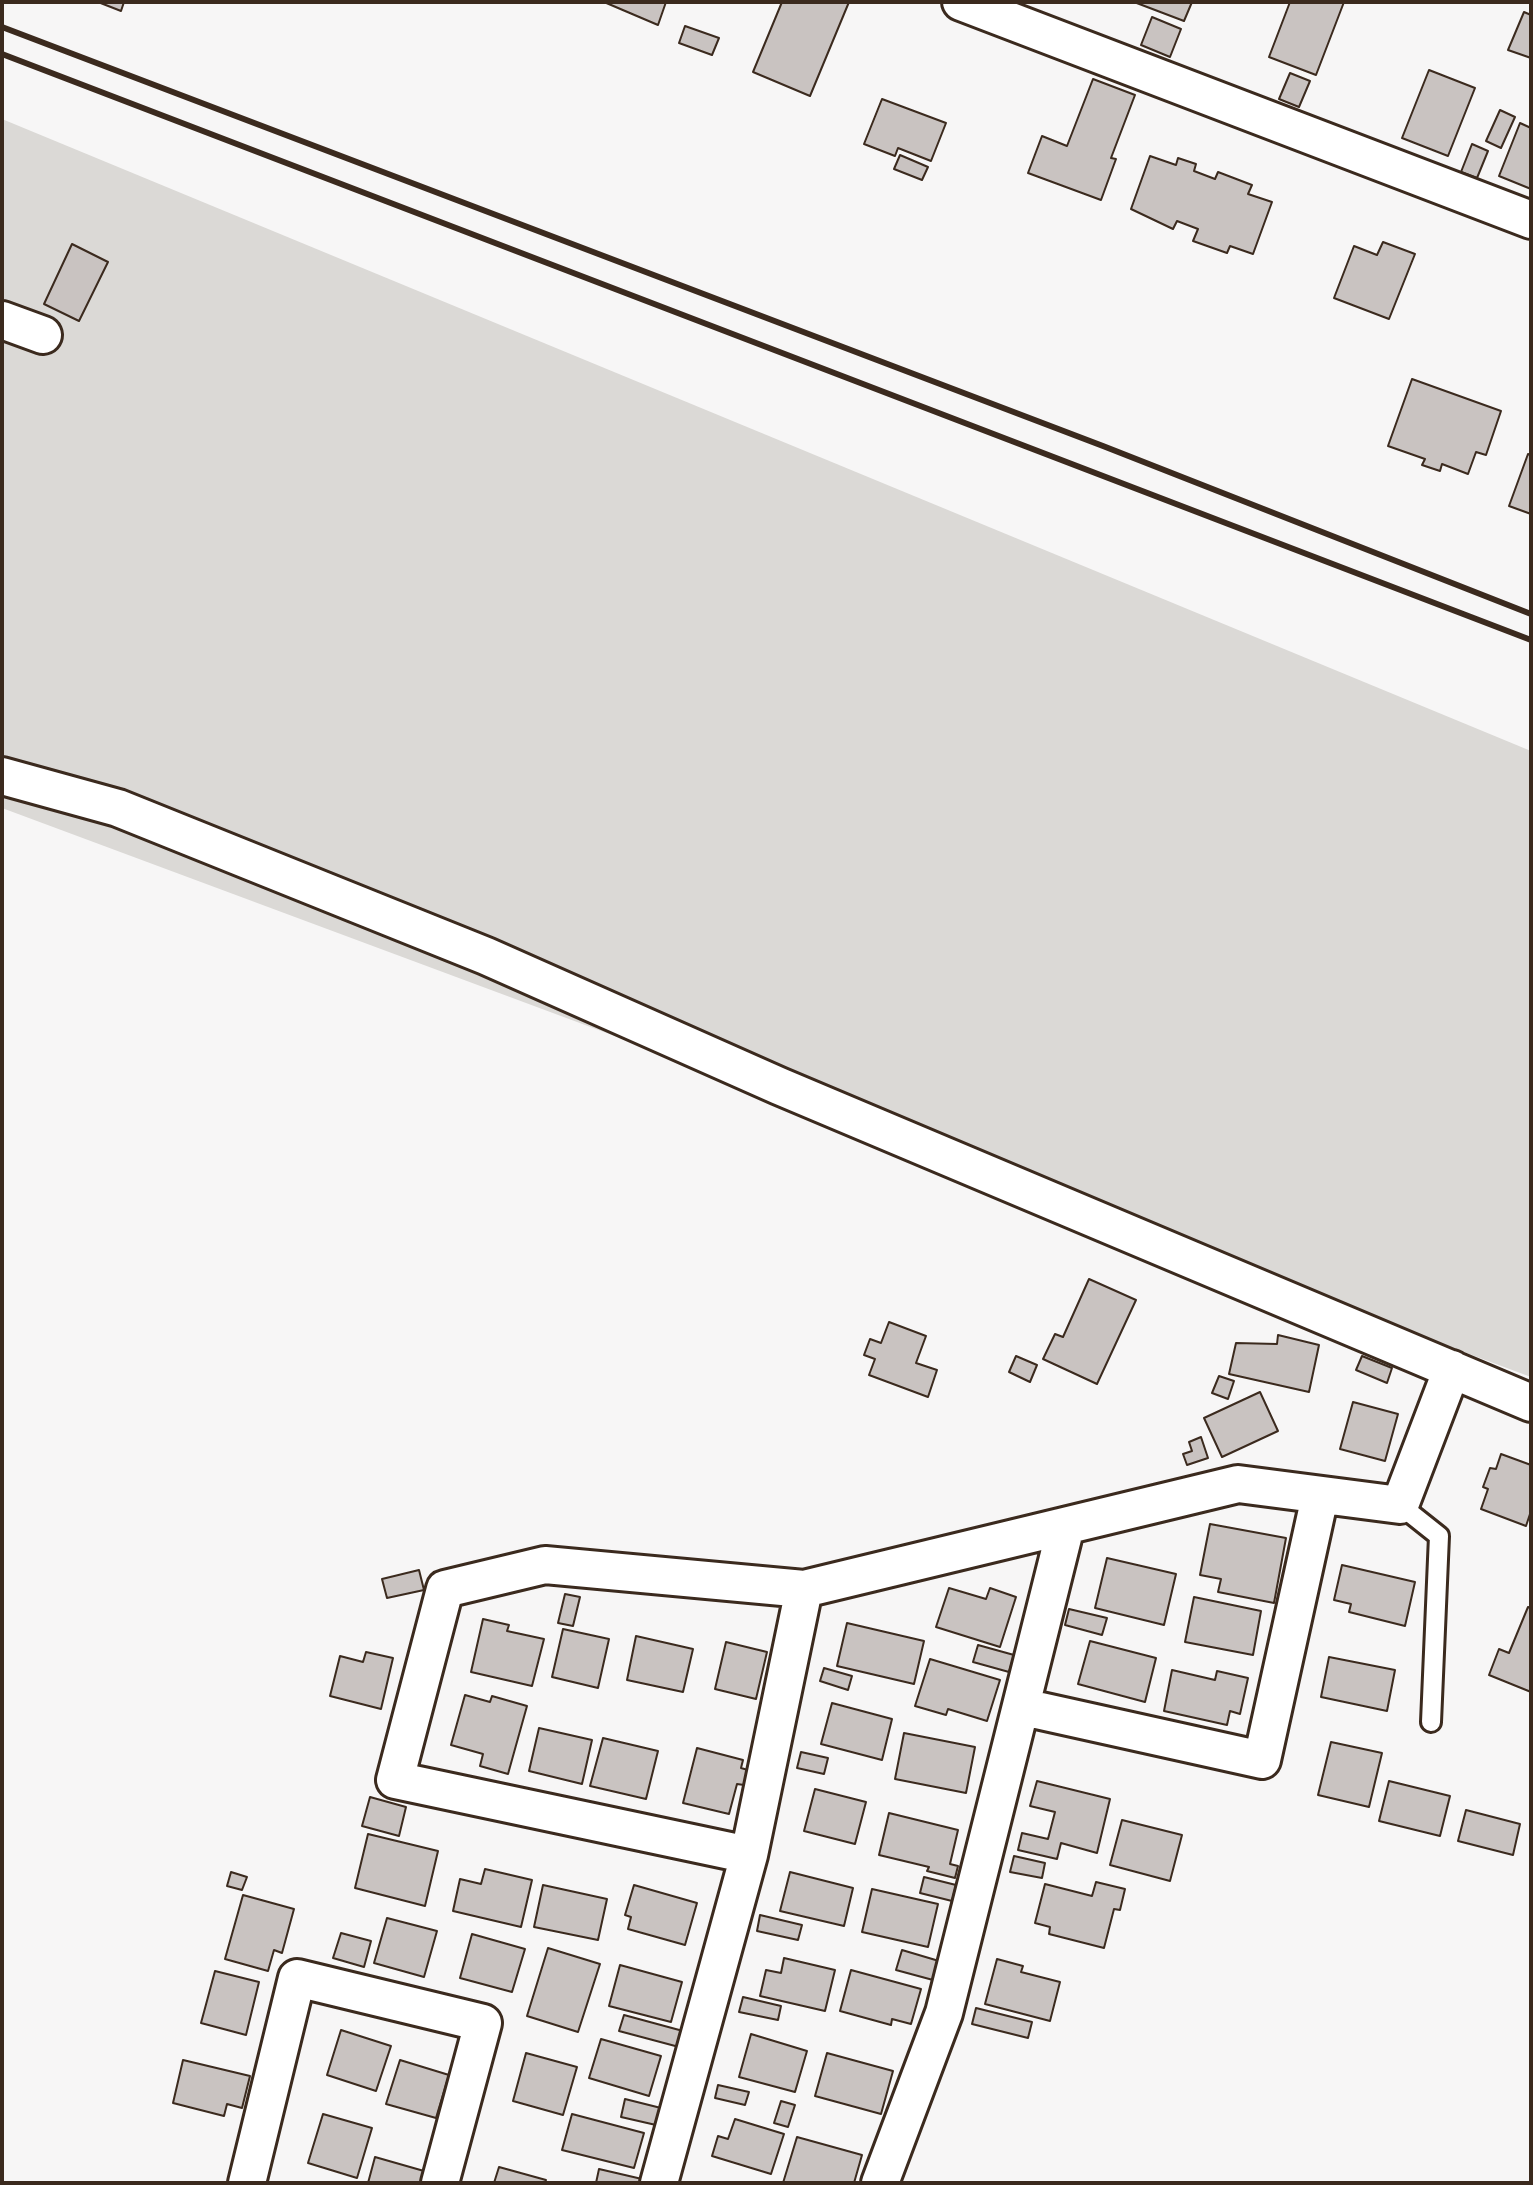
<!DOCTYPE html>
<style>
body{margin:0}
#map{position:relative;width:1533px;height:2185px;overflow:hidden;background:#f7f6f6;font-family:"Indie Flower",sans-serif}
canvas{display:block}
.frame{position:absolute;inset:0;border:4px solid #3b2a1e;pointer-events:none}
</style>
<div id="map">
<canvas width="1533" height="2185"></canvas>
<div class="frame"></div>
</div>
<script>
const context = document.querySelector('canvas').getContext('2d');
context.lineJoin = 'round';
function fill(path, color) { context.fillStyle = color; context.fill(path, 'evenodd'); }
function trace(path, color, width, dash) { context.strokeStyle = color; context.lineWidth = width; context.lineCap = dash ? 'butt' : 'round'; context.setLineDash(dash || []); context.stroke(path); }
fill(new Path2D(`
 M2 119 1531 751V1377L2 808Z`), '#dbd9d6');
const building = new Path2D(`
 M98 2H124L121 11Z
 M604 2H666L658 25Z
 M782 2H849L810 96 753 72Z
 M1134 2H1192L1184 21Z
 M1290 2H1344L1316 75 1269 57Z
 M1524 12 1531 15V58L1508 50Z
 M1152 17 1181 29 1170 57 1141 45Z
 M685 26 719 38 712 55 679 43Z
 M1429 70 1475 88 1448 156 1402 138Z
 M1290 73 1310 81 1299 107 1279 99Z
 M1093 79 1135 95 1111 158 1116 159 1101 200 1028 173 1042 136 1067 146Z
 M882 99 946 123 931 161 898 148 895 156 864 144Z
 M1500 110 1515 117 1501 148 1486 141Z
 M1520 123 1531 128V189L1499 176Z
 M1472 144 1488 151 1477 178 1461 172Z
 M900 155 928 167 922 180 894 169Z
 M1150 156 1176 165 1178 158 1196 164 1194 171 1215 179 1218 172 1252 185 1248 194 1272 202 1253 254 1230 246 1227 253 1193 241 1198 229 1177 221 1173 229 1131 209Z
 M1383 242 1415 254 1389 319 1334 298 1354 246 1377 255Z
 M72 244 108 262 79 321 44 304Z
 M1412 379 1501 411 1486 455 1476 452 1468 474 1442 464 1440 471 1422 465 1425 459 1388 446Z
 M1528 454 1531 455V514L1509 506Z
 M1089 1279 1136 1300 1097 1384 1043 1359 1055 1334 1063 1337Z
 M889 1322 926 1336 916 1363 937 1370 928 1397 869 1375 875 1359 864 1355 870 1339 881 1343Z
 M1278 1335 1319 1345 1309 1392 1229 1374 1236 1343 1277 1344Z
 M1016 1356 1037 1365 1030 1382 1009 1372Z
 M1362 1356 1392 1368 1387 1383 1356 1370Z
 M1219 1376 1234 1381 1228 1399 1212 1393Z
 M1260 1392 1278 1431 1222 1457 1204 1418Z
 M1353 1402 1398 1414 1385 1461 1340 1449Z
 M1201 1437 1208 1458 1187 1465 1183 1454 1192 1451 1189 1442Z
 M1501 1454 1531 1465V1511L1526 1526 1481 1509 1488 1489 1483 1487 1490 1468 1496 1469Z
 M1210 1524 1286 1538 1274 1603 1218 1592 1221 1579 1200 1575Z
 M1107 1558 1176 1574 1164 1625 1095 1608Z
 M1342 1565 1415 1582 1405 1626 1349 1612 1351 1604 1334 1600Z
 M419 1570 424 1590 387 1598 382 1579Z
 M949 1588 986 1599 990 1588 1016 1597 1000 1647 936 1627Z
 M565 1594 580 1597 573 1626 558 1623Z
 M1194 1597 1261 1611 1253 1655 1185 1642Z
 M1528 1607 1531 1608V1692L1489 1675 1499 1649 1509 1653Z
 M1069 1609 1107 1618 1102 1635 1065 1625Z
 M483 1619 509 1625 507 1631 544 1639 532 1686 471 1672Z
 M847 1623 924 1641 914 1684 837 1666Z
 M563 1629 609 1639 598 1688 552 1677Z
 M636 1636 693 1649 683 1692 627 1680Z
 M1090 1641 1156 1658 1145 1702 1078 1684Z
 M726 1642 767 1652 756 1699 715 1689Z
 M978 1645 1014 1655 1009 1672 973 1662Z
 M366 1652 393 1658 381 1709 330 1696 340 1656 363 1662Z
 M1329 1657 1395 1670 1387 1711 1321 1697Z
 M930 1659 1000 1680 987 1721 948 1709 946 1715 915 1706Z
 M824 1668 852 1676 848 1690 820 1681Z
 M1172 1670 1215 1680 1217 1671 1248 1678 1240 1714 1230 1711 1227 1725 1164 1711Z
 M465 1695 490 1702 492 1696 527 1706 508 1774 480 1766 483 1754 451 1745Z
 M832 1703 892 1719 882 1760 821 1744Z
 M539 1728 592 1740 582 1784 529 1771Z
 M904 1733 975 1747 966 1793 895 1779Z
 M603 1738 658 1751 646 1799 590 1786Z
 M1331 1742 1382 1753 1369 1807 1318 1795Z
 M697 1748 743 1760 741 1768 748 1770 744 1785 737 1784 729 1814 683 1803Z
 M801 1752 828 1758 824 1774 797 1768Z
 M1037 1781 1110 1799 1097 1853 1061 1843 1057 1859 1018 1850 1022 1833 1048 1839 1055 1812 1030 1806Z
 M1389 1781 1450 1796 1440 1836 1379 1821Z
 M815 1789 866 1802 855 1844 804 1831Z
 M370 1797 406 1807 399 1836 362 1826Z
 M1466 1810 1520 1824 1513 1855 1458 1841Z
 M889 1813 958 1830 950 1864 958 1866 955 1878 927 1871 929 1867 879 1855Z
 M1122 1820 1182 1835 1170 1881 1110 1865Z
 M368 1834 438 1851 425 1906 355 1888Z
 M1014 1856 1045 1863 1042 1878 1010 1872Z
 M485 1869 532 1880 521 1927 453 1911 460 1879 481 1884Z
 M231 1872 247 1877 242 1890 227 1886Z
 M790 1872 853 1888 844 1926 780 1911Z
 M924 1877 956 1885 952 1901 920 1893Z
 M1096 1882 1125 1889 1120 1910 1114 1909 1104 1948 1049 1934 1050 1927 1035 1923 1045 1884 1092 1896Z
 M543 1885 607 1899 598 1940 534 1927Z
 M634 1885 697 1903 685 1945 628 1929 631 1917 625 1915Z
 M872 1889 938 1904 928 1947 862 1932Z
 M243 1895 294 1909 282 1953 274 1950 268 1971 225 1959Z
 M760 1915 802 1925 798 1940 757 1931Z
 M387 1918 437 1931 424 1977 374 1963Z
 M341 1933 371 1941 364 1967 333 1958Z
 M472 1934 525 1949 512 1992 460 1978Z
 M548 1948 600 1964 578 2032 527 2016Z
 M902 1950 939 1961 933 1980 896 1970Z
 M784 1958 835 1970 825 2011 760 1996 766 1970 781 1973Z
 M997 1959 1023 1966 1021 1972 1060 1982 1050 2021 985 2004Z
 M620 1965 682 1982 671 2022 609 2006Z
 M851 1970 921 1989 911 2024 892 2019 891 2025 840 2011Z
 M215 1971 259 1982 246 2035 201 2023Z
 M743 1997 781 2006 778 2020 739 2012Z
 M976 2008 1032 2022 1028 2038 972 2024Z
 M624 2015 683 2031 679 2047 619 2031Z
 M341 2030 391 2046 376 2091 327 2075Z
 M751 2034 807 2051 795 2092 739 2077Z
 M601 2039 661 2056 649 2096 589 2078Z
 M526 2053 577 2067 563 2115 513 2101Z
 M827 2053 893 2071 881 2114 815 2096Z
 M183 2060 250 2076 242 2108 227 2104 224 2116 173 2103Z
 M400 2060 449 2075 436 2118 386 2104Z
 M718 2085 749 2092 745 2105 715 2098Z
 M625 2099 661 2108 656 2125 621 2117Z
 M781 2101 795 2105 788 2127 774 2123Z
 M323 2114 372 2128 357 2178 308 2163Z
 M572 2114 644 2133 634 2168 562 2150Z
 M735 2119 784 2134 771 2174 712 2156 718 2136 728 2139Z
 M797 2137 862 2155 854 2183H783Z
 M375 2157 424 2171 421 2183H368Z
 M499 2167 546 2180 545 2183H494Z
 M599 2169 642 2179 641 2183H596Z`);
fill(building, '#c9c3c1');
trace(building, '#3b2a1e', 2);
const lane = new Path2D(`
 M1400 1505 1439 1536 1431 1722`);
const street = new Path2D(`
 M961 2 1531 220
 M2 320 43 335
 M2 776 118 808 486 956 779 1086 1531 1403
 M1023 1707 1262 1760 1320 1496
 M749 1855 395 1780 445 1589 545 1565 804 1589 1238 1484 1400 1505 1452 1369
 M247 2183 297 1978 483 2023 440 2183
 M659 2183 749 1855 804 1589
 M880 2183 944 2013 1066 1526`);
trace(lane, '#3b2a1e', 24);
trace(street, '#3b2a1e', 42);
trace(lane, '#fff', 18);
trace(street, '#fff', 36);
trace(new Path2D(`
 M2 27 1103 446 1531 614
 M2 54 1531 640`), '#3b2a1e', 6);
</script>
